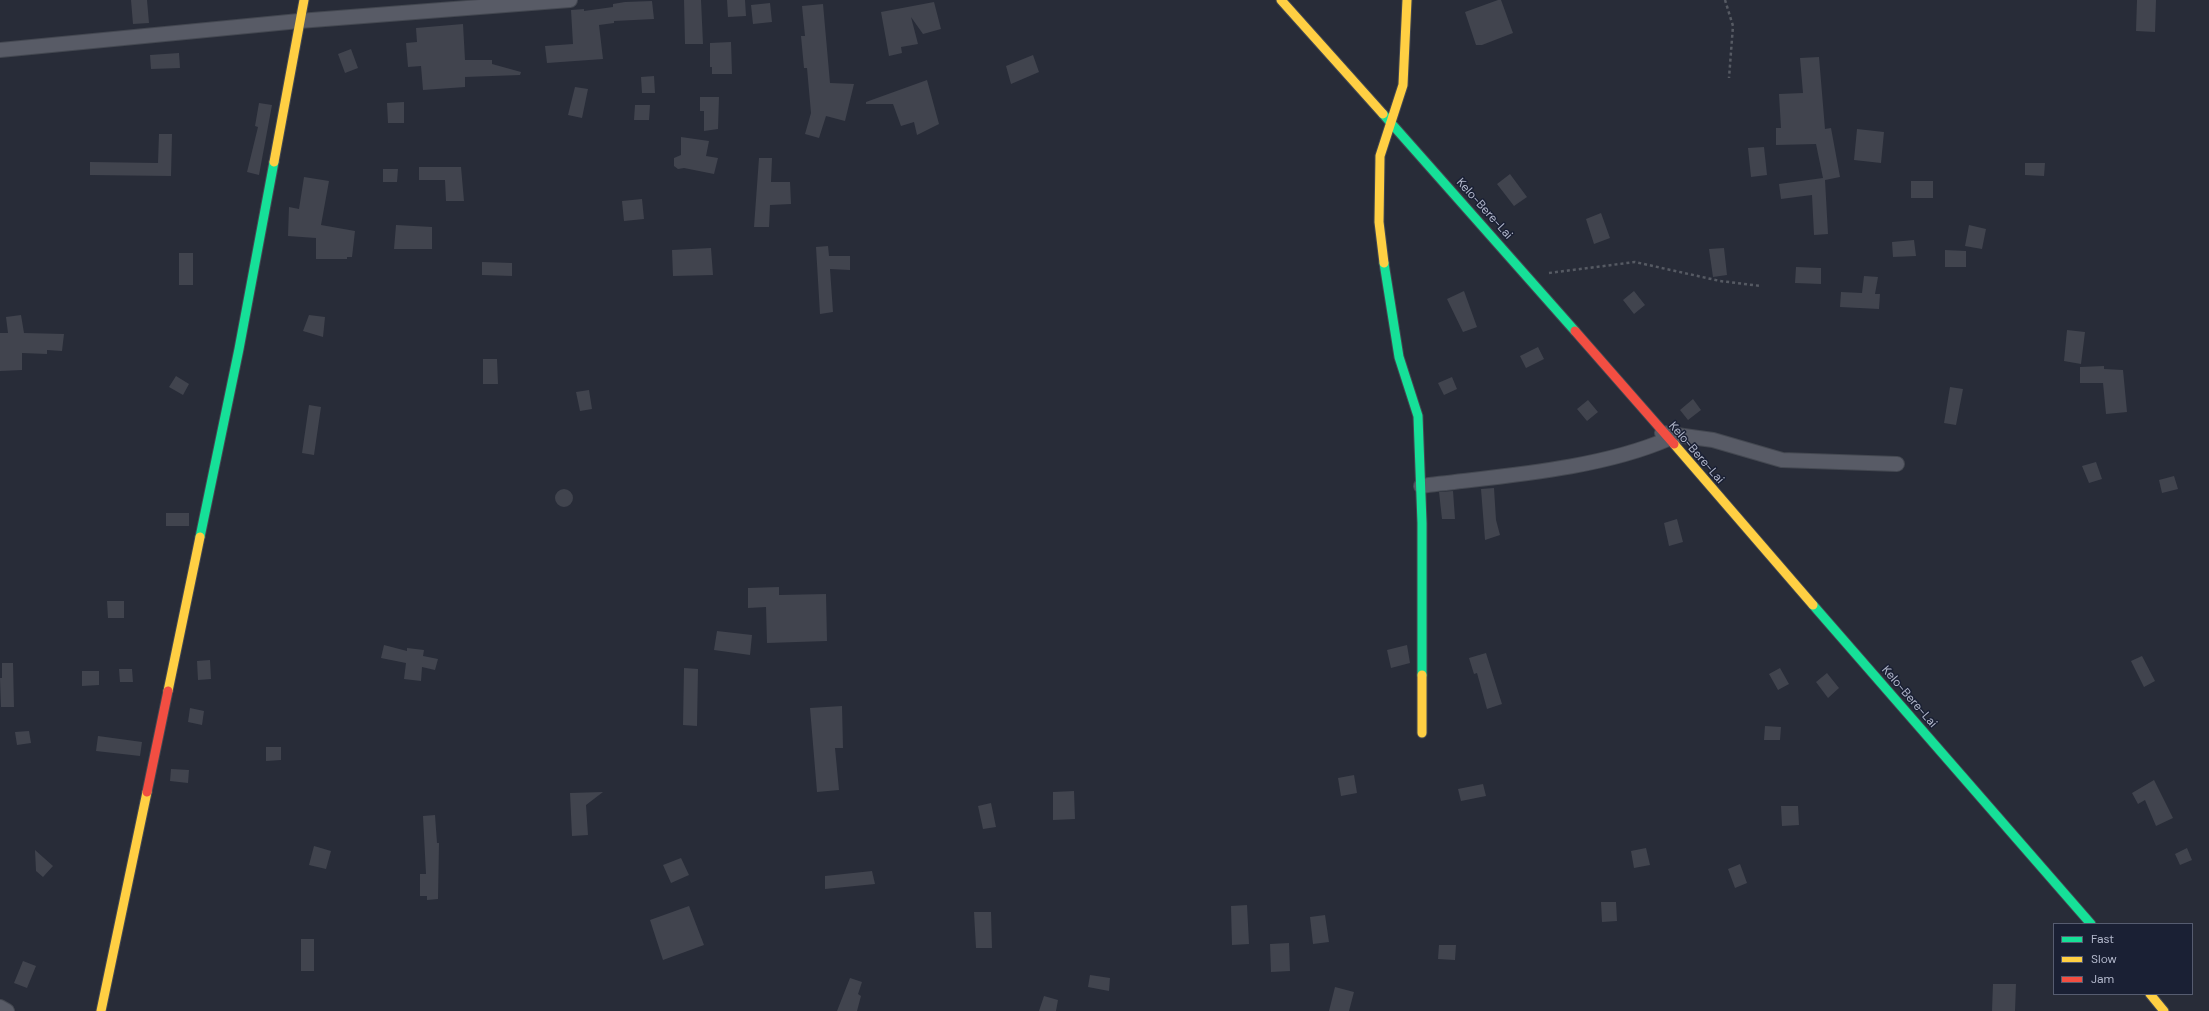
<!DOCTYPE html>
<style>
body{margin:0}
#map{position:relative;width:2209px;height:1011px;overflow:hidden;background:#282c38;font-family:"DM Sans",sans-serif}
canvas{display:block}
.legend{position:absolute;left:2053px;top:923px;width:140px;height:72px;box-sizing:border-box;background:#1a2034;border:1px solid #565c70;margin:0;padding:5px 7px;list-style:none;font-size:12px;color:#b1b6ca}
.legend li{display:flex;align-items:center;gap:8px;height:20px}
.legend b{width:20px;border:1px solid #565c70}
</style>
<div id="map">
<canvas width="2209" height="1011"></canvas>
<ul class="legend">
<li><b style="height:5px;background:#16e098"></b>Fast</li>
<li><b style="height:5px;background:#ffcf43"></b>Slow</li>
<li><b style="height:5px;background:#f24e42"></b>Jam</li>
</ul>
</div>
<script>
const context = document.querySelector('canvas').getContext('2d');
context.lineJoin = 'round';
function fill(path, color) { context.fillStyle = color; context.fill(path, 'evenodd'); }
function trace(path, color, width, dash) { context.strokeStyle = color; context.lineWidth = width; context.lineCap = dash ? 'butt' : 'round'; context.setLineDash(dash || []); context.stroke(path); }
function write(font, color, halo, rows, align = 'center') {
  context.font = font + ' "DM Sans",sans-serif'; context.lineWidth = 3; context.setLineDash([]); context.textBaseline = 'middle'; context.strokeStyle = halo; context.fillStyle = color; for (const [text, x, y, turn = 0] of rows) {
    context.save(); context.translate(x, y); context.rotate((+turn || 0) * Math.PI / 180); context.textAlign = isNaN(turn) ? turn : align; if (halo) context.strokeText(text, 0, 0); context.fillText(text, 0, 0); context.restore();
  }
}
fill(new Path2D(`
 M131 0H147L149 23 133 24Z
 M684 0H701L703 44H685Z
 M727 0H745L746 16 728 17Z
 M1498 0H1501L1513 33 1482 45H1476L1465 12Z
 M2137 0H2156L2155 32 2136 31Z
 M652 1 654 19 614 21V23L599 25 603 59 547 63 545 46 573 44 571 10 584 9V11L613 7V4L625 2Z
 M934 2 941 29 923 34 911 17 918 44 901 47 902 53 889 56 881 12Z
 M770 3 772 22 753 24 751 5Z
 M823 4 830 83 854 84 845 121 826 116 819 138 805 134 811 113 807 68H804L801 36H805L802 6Z
 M463 24 465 60H492V64L521 72 520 75 465 77V87L423 90 421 66 408 67 406 43 417 42 416 28Z
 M731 42 732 74H712V67H710V43Z
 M351 49 358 68 345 73 338 54Z
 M179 53 180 68 151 69 150 55Z
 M1033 55 1039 72 1011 84 1006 66Z
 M1819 57 1825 129 1831 128 1840 177 1825 180 1828 234 1814 235 1812 195 1781 199 1779 184 1823 178 1816 144 1776 145V128H1781L1779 94 1803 93 1800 58Z
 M654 76 655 93H642L641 77Z
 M927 80 939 124 917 135 914 122 901 126 893 104H866V102Z
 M575 87 588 89 582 118 568 115Z
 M700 97H719L718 129 704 131V111H700Z
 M404 102V123H388L387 103Z
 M259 103 272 105 259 175 247 172 258 127 255 126Z
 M635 105H650L649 120H634Z
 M1857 129 1884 132 1881 163 1854 160Z
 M159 134H172L171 176 90 175V162L158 163Z
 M681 137 709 141 706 156 718 158 714 174 684 168 678 169 674 166V158L681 155Z
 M1764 147 1767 175 1751 177 1748 148Z
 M759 158H772L771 182H790L791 204 770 205 769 227H754Z
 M2025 163H2045L2044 176 2025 175Z
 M419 167H461L464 201H446L445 180H419Z
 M383 169H398L397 182H383Z
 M1510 174 1527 197 1514 206 1497 184Z
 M304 177 329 181 321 225 355 231 352 257H347V259H316V238L288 236 289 207 299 209Z
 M1911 181H1933V198H1911Z
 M642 199 644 219 624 221 622 201Z
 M1601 213 1610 238 1594 244 1586 219Z
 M396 225 432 227V249H394Z
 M1969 225 1986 229 1982 249 1965 246Z
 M1914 240 1916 256 1893 257 1892 242Z
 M828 246 829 256H850V270L830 269 833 312 820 314 816 247Z
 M711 248 713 275 673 276 672 250Z
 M1724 248 1727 275 1713 277 1709 249Z
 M1945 250 1966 251V267H1945Z
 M179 253H193V285H179Z
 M482 262 512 263V276L482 275Z
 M1796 267 1821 268V284L1795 283Z
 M1864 276 1878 277 1875 294H1880L1879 309 1840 307 1841 292 1862 293Z
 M1464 291 1477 327 1463 332 1447 299Z
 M1634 291 1645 305 1634 314 1623 300Z
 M21 315 24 333 64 334 62 351 47 350V354L22 353V370L0 371V333H8L6 317Z
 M309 315 325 317 323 337 303 331Z
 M2067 330 2085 332 2081 364 2064 361Z
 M1538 347 1544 359 1526 368 1520 356Z
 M483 359H497L498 384H483Z
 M2104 366V369L2123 370 2127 412 2106 414 2103 383H2080V367Z
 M176 376 189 384 183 395 169 387Z
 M1452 377 1457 389 1444 395 1438 383Z
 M1950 387 1963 389 1956 425 1944 423Z
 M589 390 592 409 580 411 576 392Z
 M1693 399 1701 410 1688 420 1680 410Z
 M1588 400 1598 412 1587 421 1577 409Z
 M309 405 321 407 314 455 302 453Z
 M2096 462 2102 479 2089 483 2082 466Z
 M2174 476 2178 489 2162 493 2159 480Z
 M1494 488 1496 520 1500 535 1485 540 1481 489Z
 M555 498a9 9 0 1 1 18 0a9 9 0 1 1-18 0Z
 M1453 491 1455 519H1442L1439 492Z
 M166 513H189V526H166Z
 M1677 519 1683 542 1669 546 1664 523Z
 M779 587V595L826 594 827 641 767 643 766 607 748 608V588Z
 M107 601H124V618H108Z
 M717 631 752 635 750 655 714 650Z
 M384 645 407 651V648L424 650 423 656 438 659 435 670 422 667 421 681 404 679 406 663 381 658Z
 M1407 645 1410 663 1391 668 1387 650Z
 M1486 653 1502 704 1487 709 1477 673 1474 674 1469 658Z
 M2142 656 2155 681 2144 687 2131 661Z
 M210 660 211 679 198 680 197 661Z
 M2 663H13L14 707H1L0 678H2Z
 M684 668 698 669 697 726 683 725Z
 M1780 668 1789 684 1778 690 1769 674Z
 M119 669H132L133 682H120Z
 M82 671H99V685L82 686Z
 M1827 673 1839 688 1828 698 1816 682Z
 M842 706 843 748H835L839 790 817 792 810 708Z
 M190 708 204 711 202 725 188 722Z
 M1765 726 1781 727 1780 740H1764Z
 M29 731 31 743 17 745 15 732Z
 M98 736 142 742 140 756 96 751Z
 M266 747H281V760L266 761Z
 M171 769 189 770 188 783 170 781Z
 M1354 775 1357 793 1341 796 1338 778Z
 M2154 780 2173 818 2156 826 2145 800 2138 804 2132 793Z
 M1483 784 1486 796 1461 801 1458 789Z
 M1074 791 1075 819 1053 820V792Z
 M603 792 586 805 588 835 572 836 570 793Z
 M991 803 996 827 983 829 978 806Z
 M1781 806H1798L1799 825 1782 826Z
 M435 815 437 843H439L438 899 427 900V896H420V874H426L423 816Z
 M314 846 331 851 326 869 309 865Z
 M1646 848 1650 865 1634 868 1631 851Z
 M2187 848 2192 860 2180 865 2175 854Z
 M35 850 53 866 43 877 36 871Z
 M681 858 689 875 671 883 663 865Z
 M1740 864 1747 883 1735 888 1728 869Z
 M872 871 875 884 825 889V876Z
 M1601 902H1616L1617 921 1602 922Z
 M1247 905 1249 944 1232 945 1231 906Z
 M689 906 704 945 663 960 650 920Z
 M974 912H991L992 948H976Z
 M1325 915 1329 942 1313 944 1310 917Z
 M301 939H314V971H301Z
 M1289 943 1290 971 1271 972 1270 944Z
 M1439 945H1456L1455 960 1438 959Z
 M23 961 36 966 27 988 14 983Z
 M1090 975 1110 978 1109 991 1088 987Z
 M850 978 862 982 858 994 861 996 857 1011H837Z
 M1993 984H2016L2015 1011H1992Z
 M1335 987 1354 992 1349 1011H1329Z
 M1044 996 1058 1000 1056 1011H1039Z`), '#41444e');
const street = new Path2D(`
 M0 50 299 21 570 0
 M1662 433 1713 440 1782 460 1897 464
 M1421 486C1498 476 1597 470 1668 439
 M0 1007 7 1011`);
const fast = new Path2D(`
 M1383 114 1575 331
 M1384 263 1399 357 1418 416 1422 523V675
 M200 537 239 349 274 162
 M1813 605 2091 924`);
const slow = new Path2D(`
 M1281 0 1383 114
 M274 162 304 0
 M1384 263 1379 222 1380 156 1403 85 1407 0
 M1674 444 1813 605
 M1422 675V733
 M168 691 200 537
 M2150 994 2164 1011
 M101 1011 147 792`);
const jam = new Path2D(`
 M1575 331 1674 444
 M147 792 168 691`);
trace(street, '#444851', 16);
trace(fast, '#444851', 11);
trace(slow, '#444851', 11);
trace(jam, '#444851', 11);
trace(new Path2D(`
 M1725 0 1733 26 1729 78
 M1549 273 1635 262 1720 281 1761 286`), '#565a63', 2.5, [3, 3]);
trace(street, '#585b66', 14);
trace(fast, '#16e098', 9);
trace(slow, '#ffcf43', 9);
trace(jam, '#f24e42', 9);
write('12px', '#b1b6ca', '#1a2034', [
 ["Kelo-Bere-Lai",1484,209,48],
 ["Kelo-Bere-Lai",1696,453,49],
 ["Kelo-Bere-Lai",1909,697,49]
]);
</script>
